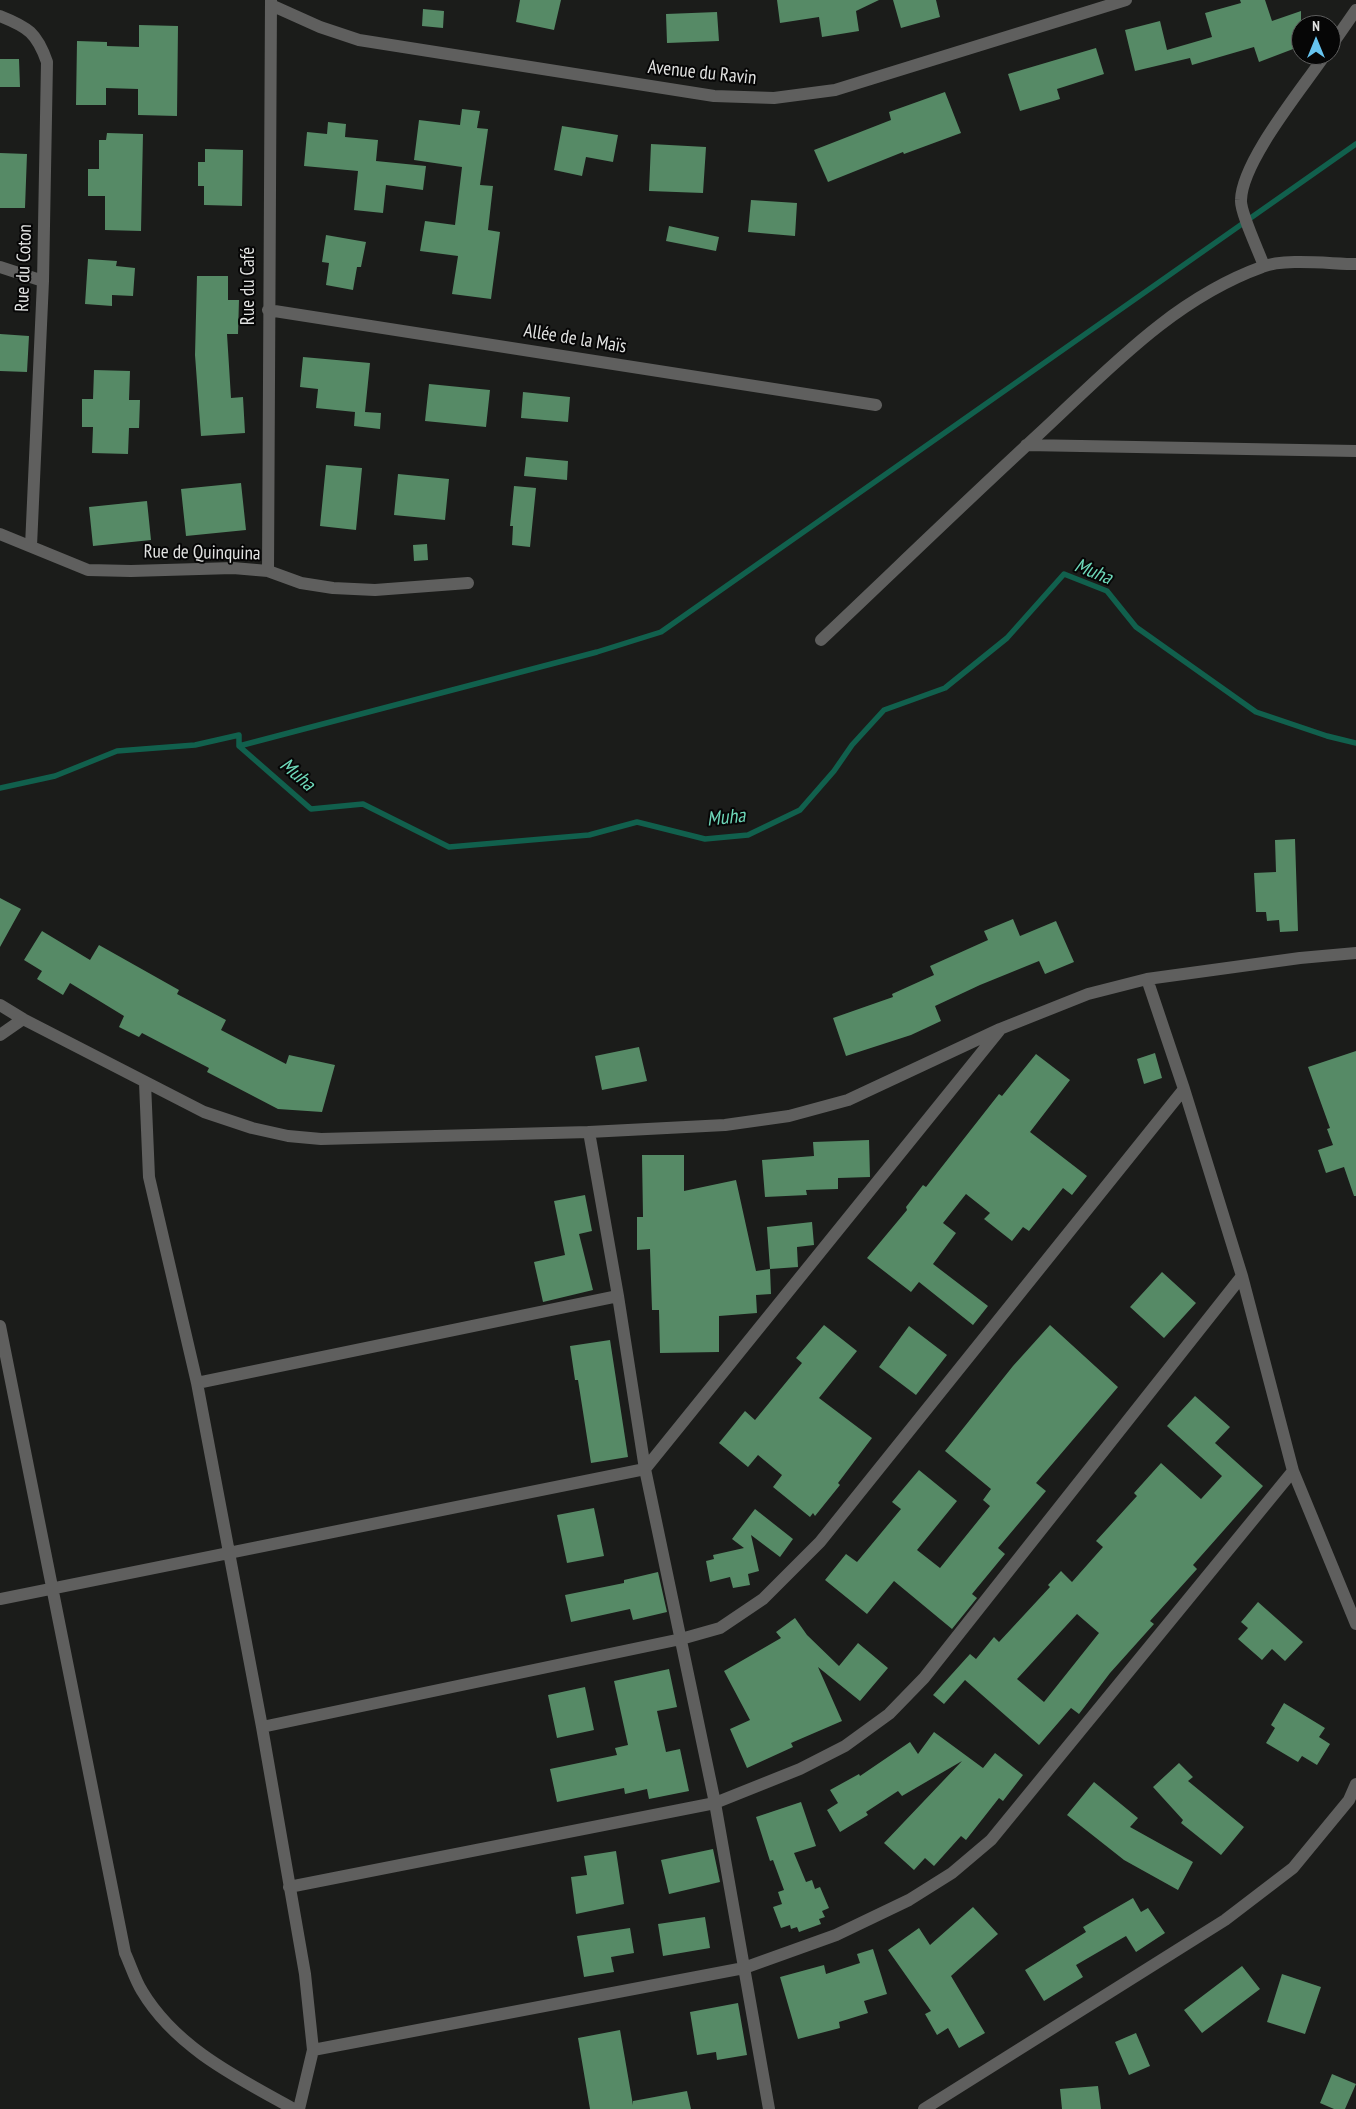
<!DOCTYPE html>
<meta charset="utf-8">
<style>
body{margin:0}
#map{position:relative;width:1356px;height:2109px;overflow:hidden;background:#1b1c1a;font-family:"PT Sans Narrow",sans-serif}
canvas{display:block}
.north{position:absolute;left:1291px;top:15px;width:50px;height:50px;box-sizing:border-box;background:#060606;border:1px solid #5e5e5e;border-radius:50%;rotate:0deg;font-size:14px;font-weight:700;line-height:20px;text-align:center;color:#e1e2e1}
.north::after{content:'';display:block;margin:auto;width:18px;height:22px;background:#66c4ef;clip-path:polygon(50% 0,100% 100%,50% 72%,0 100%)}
</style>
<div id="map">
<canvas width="1356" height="2109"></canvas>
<div class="north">N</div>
</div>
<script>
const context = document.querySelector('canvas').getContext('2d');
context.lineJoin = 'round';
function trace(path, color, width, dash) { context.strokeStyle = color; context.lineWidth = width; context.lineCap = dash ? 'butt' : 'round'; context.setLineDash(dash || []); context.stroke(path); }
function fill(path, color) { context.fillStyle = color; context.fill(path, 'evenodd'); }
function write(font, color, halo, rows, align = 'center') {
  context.font = font + ' "PT Sans Narrow",sans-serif'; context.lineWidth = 4; context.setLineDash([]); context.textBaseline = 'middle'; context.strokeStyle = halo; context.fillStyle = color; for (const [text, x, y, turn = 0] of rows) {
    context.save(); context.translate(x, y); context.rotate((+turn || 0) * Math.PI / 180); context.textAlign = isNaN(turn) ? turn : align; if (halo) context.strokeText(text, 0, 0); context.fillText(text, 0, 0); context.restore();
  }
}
trace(new Path2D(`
 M239 746 597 652 661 632 1356 144
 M0 788 55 776 117 751 195 745 239 735V746L311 809 363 804 449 847 589 835 637 822 705 839 748 835 800 810 834 771 852 745 884 710 945 688 1007 638 1064 574 1107 591 1136 627 1256 712 1327 736 1356 743`), '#11604d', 5.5);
fill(new Path2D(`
 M520 0H561L554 30 516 22Z
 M777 0H879L856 11 859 31 822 37 819 17 780 23Z
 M893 0H936L940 17 901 28Z
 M1240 0H1265L1272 21 1301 11V46L1259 62 1254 47 1192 65 1190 58 1135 71 1125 30 1160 21 1167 50 1212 37 1205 13 1241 3Z
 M423 9 444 11 443 28 422 26Z
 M717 12 719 41 667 43 666 14Z
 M139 25 178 26 177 116 138 115V89L106 88V105H76L77 41 107 42V46L139 47Z
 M1096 48 1104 74 1057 89 1060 99 1020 111 1008 74Z
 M0 59H19L20 87H0Z
 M945 92 961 133 904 154 903 152 828 182 814 150 891 120 889 112Z
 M462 109 480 111 477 128 488 129 480 185 493 186 488 230 500 232 491 299 452 294 458 256 420 251 425 221 455 225 462 167 414 160 419 120 460 125Z
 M328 122 346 124 345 137 378 140 376 161 426 166 423 190 386 185 383 213 354 210 358 171 304 166 307 132 327 134Z
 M562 126 618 135 613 162 586 157 582 176 554 170Z
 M107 133 143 134 141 231 105 230V196H88V169H99V140H106Z
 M651 144 706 147 703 193 649 191Z
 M205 149 243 150 242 206 204 205V186H198V162H205Z
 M0 153 27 154 25 208H0Z
 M751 200 797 203 795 236 748 232Z
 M669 226 719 237 716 251 666 241Z
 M326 235 366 242 361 267H357L353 290 326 285 329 263 322 262Z
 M88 259 117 261 116 266 135 268 133 296 112 295V306L85 304Z
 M197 276H228V300H239L238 334H227L231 398 243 397 245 433 201 436 195 355Z
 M0 334 29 336 27 372 0 371Z
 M303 357 370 363 365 412 381 413 380 429 354 426 355 412 316 408 318 389 300 387Z
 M94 370 130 371 129 400H140L139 428H129L128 454 92 453 93 427H82V399H93Z
 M429 384 490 390 486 427 425 421Z
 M523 392 570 397 568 422 521 418Z
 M526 457 568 461 567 480 524 476Z
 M326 465 362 468 356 530 320 526Z
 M398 474 449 479 445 520 394 515Z
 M241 483 246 530 186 536 181 489Z
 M514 486 536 488 530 547 512 545 513 526H510Z
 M147 501 151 540 93 546 89 507Z
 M427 544 428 560 414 561 413 545Z
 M1295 839 1298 931 1280 932 1279 920 1267 921 1266 912H1256L1254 873 1276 872 1275 840Z
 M0 898 21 909 0 947Z
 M1013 919 1020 936 1056 921 1074 962 1045 974 1039 961 980 985 935 1006 941 1021 911 1035 846 1056 833 1018 893 997 892 994 934 975 930 966 988 940 984 931Z
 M42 931 90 960 99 945 179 990 177 994 226 1020 221 1030 286 1064 289 1055 335 1065 322 1112 278 1109 207 1072 209 1068 142 1033 139 1037 119 1027 124 1016 70 983 63 995 37 979 42 971 24 960Z
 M639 1047 647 1081 602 1090 595 1056Z
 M1356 1051V1196H1354L1344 1167 1326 1173 1318 1150 1333 1145 1327 1129 1330 1128 1308 1067Z
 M1155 1053 1162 1078 1144 1084 1137 1059Z
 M1036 1054 1070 1080 1030 1132 1087 1176 1072 1195 1063 1188 1029 1231 1023 1227 1012 1241 984 1219 990 1213 966 1194 943 1223 956 1233 933 1264 988 1306 973 1325 919 1282 911 1292 867 1258 907 1210 906 1207 923 1185 926 1187 999 1094 1002 1096Z
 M869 1140 870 1177 838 1178V1189L806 1190 807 1195 765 1197 762 1160 814 1156 813 1142Z
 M642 1155H684V1191L736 1180 756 1271 770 1269 771 1294 756 1295 757 1313 719 1316V1352L660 1353 659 1310H652L650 1249 637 1250V1217H643Z
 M585 1195 592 1231 579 1234 593 1290 543 1302 534 1262 565 1255 554 1201Z
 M812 1222 814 1245 797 1247 798 1267 770 1269 767 1227Z
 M1162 1272 1196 1303 1164 1338 1130 1307Z
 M824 1325 857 1351 819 1398 872 1438 838 1483 840 1485 815 1516 813 1513 810 1517 773 1487 782 1475 758 1455 748 1467 719 1443 745 1411 755 1420 802 1363 796 1358Z
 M1050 1325 1118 1387 1036 1483 1046 1491 998 1548 1005 1554 972 1594 977 1598 952 1629 894 1581 867 1614 825 1580 846 1554 857 1562 901 1509 892 1502 919 1470 957 1501 917 1550 940 1568 990 1506 983 1500 991 1489 945 1451 1013 1366Z
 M909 1326 947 1355 916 1395 879 1367Z
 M610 1340 628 1457 591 1463 578 1380H575L570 1346Z
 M1195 1396 1230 1427 1215 1443 1263 1486 1193 1565 1197 1569 1150 1621 1154 1624 1110 1673 1079 1714 1071 1708 1039 1745 965 1680 944 1704 933 1695 970 1654 976 1659 994 1637 999 1642 1050 1587 1048 1585 1061 1571 1072 1582 1103 1547 1096 1541 1137 1496 1134 1493 1161 1463 1201 1499 1222 1476 1167 1426ZM1077 1614 1099 1633 1044 1702 1017 1679Z
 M594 1508 604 1556 567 1563 557 1515Z
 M755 1509 793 1539 780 1557 751 1535 759 1571 748 1574 750 1585 733 1588 730 1577 710 1582 706 1561 714 1559 713 1555 744 1548 732 1539Z
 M658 1572 667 1612 633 1620 630 1609 571 1622 565 1595 624 1583V1580Z
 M1258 1602 1303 1642 1285 1661 1272 1649 1262 1660 1238 1639 1248 1628 1241 1622Z
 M795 1618 807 1635 839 1666 858 1643 888 1668 860 1701 818 1667 842 1721 791 1743 793 1747 747 1768 730 1729 750 1720 724 1671 781 1638 776 1632Z
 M669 1669 677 1707 657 1711 666 1752 680 1749 689 1791 649 1799 647 1789 625 1794 624 1788 557 1802 550 1769 617 1755 615 1748 628 1745 614 1681Z
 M585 1687 594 1730 557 1738 548 1695Z
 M1284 1703 1325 1728 1319 1737 1330 1744 1317 1765 1302 1756 1298 1762 1266 1743 1275 1728 1271 1725Z
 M934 1732 983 1768 995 1753 1023 1775 1003 1801 999 1798 966 1840 961 1836 934 1866 925 1858 914 1870 884 1843 962 1761 902 1796 898 1791 866 1812 868 1815 840 1832 827 1810 838 1803 830 1790 859 1774 860 1776 910 1742 918 1754Z
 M1179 1763 1193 1777 1188 1781 1244 1827 1221 1855 1181 1823 1183 1820 1153 1787Z
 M1094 1782 1138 1818 1130 1827 1193 1862 1178 1890 1124 1860 1067 1815Z
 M801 1802 816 1846 794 1853 806 1882 812 1880 815 1889 820 1887 829 1908 822 1911 825 1917 819 1919 821 1924 799 1932 797 1927 791 1929 790 1925 781 1928 773 1907 782 1904 778 1892 784 1890 773 1860 770 1861 756 1817Z
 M713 1849 720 1882 669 1894 661 1860Z
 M616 1851 624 1904 576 1914 571 1877 587 1875 584 1856Z
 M1133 1898 1141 1912 1148 1908 1165 1933 1136 1952 1126 1936 1076 1965 1083 1977 1044 2001 1025 1970 1086 1932 1083 1927Z
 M973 1907 998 1934 951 1976 985 2033 959 2048 948 2028 937 2035 925 2014 931 2011 888 1950 919 1928 930 1945Z
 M705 1917 710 1948 663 1956 658 1924Z
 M630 1928 634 1953 611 1957 614 1972 584 1977 577 1936Z
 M873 1949 887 1994 864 2001 868 2013 839 2022 840 2028 798 2039 780 1977 824 1965 826 1974 860 1963 857 1954Z
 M1242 1966 1260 1989 1202 2033 1184 2010Z
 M1282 1974 1321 1987 1305 2034 1267 2022Z
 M738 2003 747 2055 717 2060 716 2052 697 2055 690 2012Z
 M620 2030 633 2105V2101L687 2091 691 2109H590L578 2038Z
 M1136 2033 1150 2066 1129 2075 1115 2042Z
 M1332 2074 1356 2084 1345 2109H1334L1320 2103Z
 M1098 2086 1101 2109H1062L1060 2089Z`), '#568a66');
trace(new Path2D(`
 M271 5 320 27 359 40 714 96 774 98 835 90 1126 0
 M0 16C28 27 37 33 47 62L43 281 31 546
 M1331 46 1356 10
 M1264 266C1259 252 1240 212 1241 200 1242 161 1302 89 1325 55
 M0 267 43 281
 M268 310 876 405
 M1026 445 1356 451
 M0 534 88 570 131 571 233 568 268 571 301 583 333 588 375 590 468 583
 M268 571 271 0
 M821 640C894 571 966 501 1040 433 1108 370 1173 299 1262 267 1285 258 1331 264 1356 264
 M1147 979 1184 1089 1242 1276 1293 1471 1356 1624
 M0 1005 23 1019 204 1112 252 1128 288 1136 321 1139 589 1132 725 1125 789 1116 848 1100 1000 1029 1088 994 1147 979 1300 958 1356 953
 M0 1035 23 1019
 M145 1083 149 1177 197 1383 262 1727 305 1974 313 2050 299 2109
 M589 1132 618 1296 645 1469 715 1803 769 2109
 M0 1326 125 1953C131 1966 135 1980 142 1991 176 2048 238 2078 294 2109
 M197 1383 618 1296
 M0 1599 645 1469 999 1031
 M262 1727 681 1639 720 1628 763 1599 820 1542 1184 1089
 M289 1887 715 1803 800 1769 845 1746 889 1714 924 1678 1242 1276
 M313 2050 744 1968 836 1935 909 1900 952 1873 991 1840 1293 1471
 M924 2109 1225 1920 1293 1868 1349 1800 1356 1784`), '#5f5f5e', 12);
write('19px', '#e1e2e1', '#060606', [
 ["Avenue du Ravin",702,73,6],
 ["Rue du Coton",24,268,-88],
 ["Rue du Café",249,286,-90],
 ["Allée de la Maïs",575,339,9],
 ["Rue de Quinquina",202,553,1]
]);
write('italic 20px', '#6ed8b9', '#060606', [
 ["Muha",1093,572,22],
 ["Muha",297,775,41],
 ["Muha",726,818,-6]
]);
</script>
